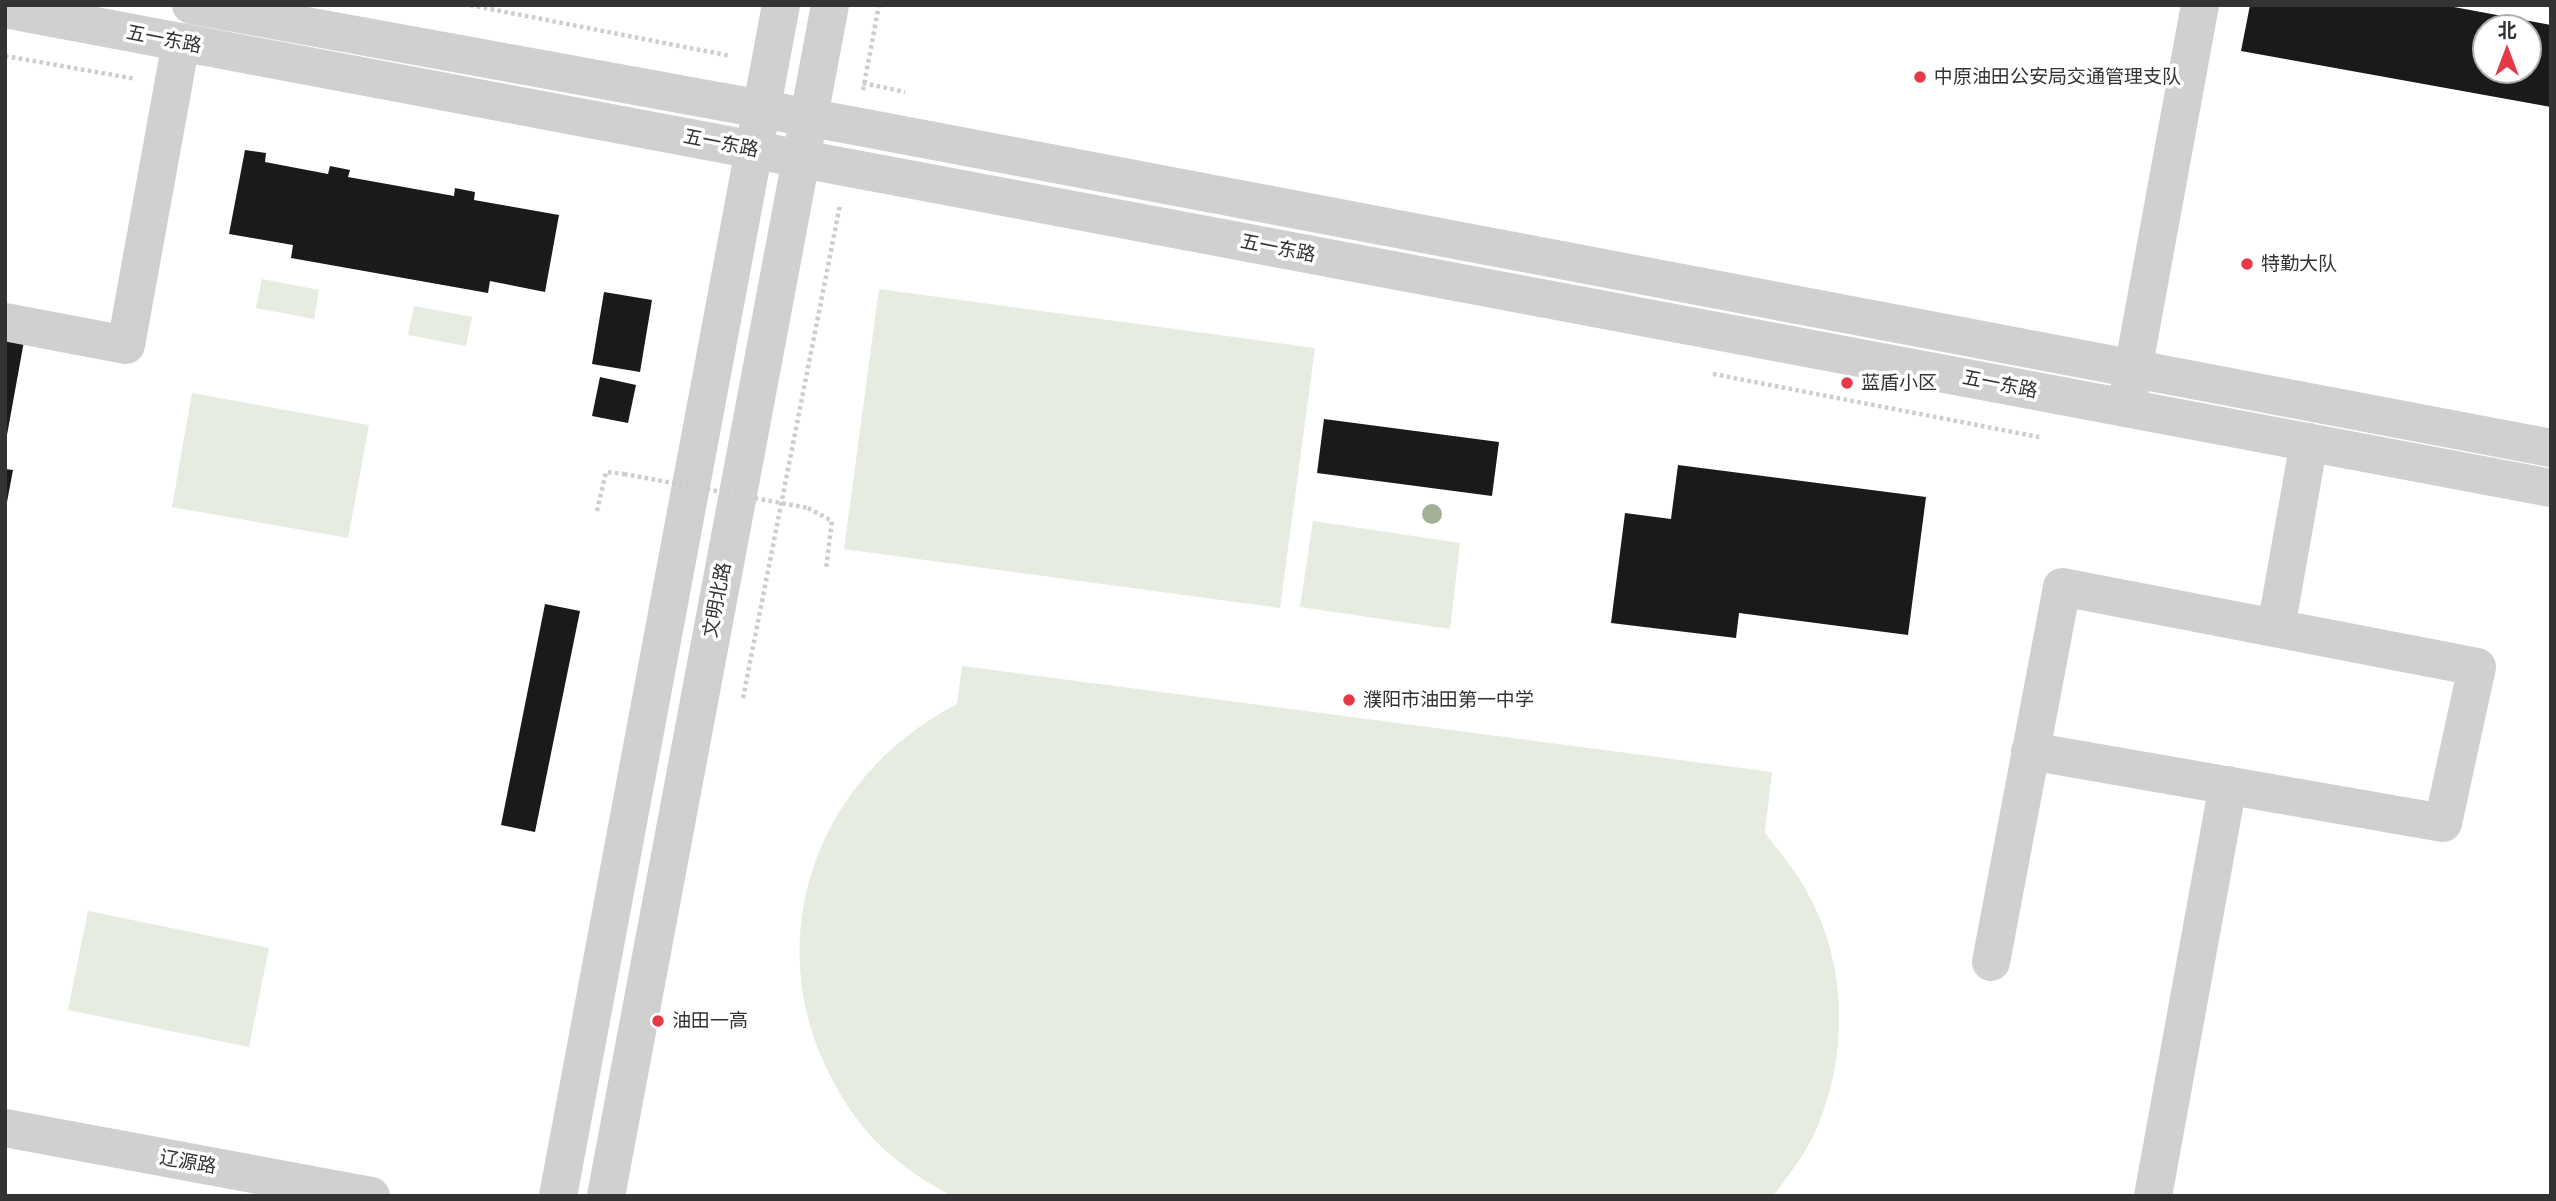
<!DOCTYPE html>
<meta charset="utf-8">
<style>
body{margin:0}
#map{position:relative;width:2556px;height:1201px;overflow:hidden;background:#fff;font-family:"Exo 2","Noto Sans SC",sans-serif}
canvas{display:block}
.frame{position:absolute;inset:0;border:7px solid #333;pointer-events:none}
.north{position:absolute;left:2472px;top:14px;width:70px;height:70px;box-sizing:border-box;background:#fff;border:2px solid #adadad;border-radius:50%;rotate:0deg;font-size:19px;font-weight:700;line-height:28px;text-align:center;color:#333}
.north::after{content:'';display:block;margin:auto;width:24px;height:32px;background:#e63946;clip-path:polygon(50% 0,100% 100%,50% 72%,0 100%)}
</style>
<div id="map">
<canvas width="2556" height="1201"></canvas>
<div class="frame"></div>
<div class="north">北</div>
</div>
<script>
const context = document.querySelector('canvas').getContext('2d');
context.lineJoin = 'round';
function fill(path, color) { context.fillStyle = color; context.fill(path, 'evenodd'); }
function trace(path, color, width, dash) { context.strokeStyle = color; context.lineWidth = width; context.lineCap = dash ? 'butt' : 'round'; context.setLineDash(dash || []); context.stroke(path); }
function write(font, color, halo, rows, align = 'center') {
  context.font = font + ' "Exo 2","Noto Sans SC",sans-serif'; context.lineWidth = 7; context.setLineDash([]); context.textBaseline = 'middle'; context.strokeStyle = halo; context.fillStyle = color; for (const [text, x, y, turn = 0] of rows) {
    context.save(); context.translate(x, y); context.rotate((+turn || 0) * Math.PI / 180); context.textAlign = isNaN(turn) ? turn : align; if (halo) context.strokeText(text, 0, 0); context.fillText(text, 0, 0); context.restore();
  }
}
fill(new Path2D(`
 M262 279 319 290 314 319 256 308Z
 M879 289 1315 348 1280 608 844 549Z
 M414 306 472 317 466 346 408 335Z
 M192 393 369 425 348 538 172 507Z
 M1313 521 1460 543 1450 629 1300 607Z
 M962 666 1772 772 1765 833C1778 850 1792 866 1803 885 1847 958 1850 1050 1817 1128 1806 1153 1789 1175 1773 1196H952C931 1185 912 1173 894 1158 868 1137 847 1108 832 1079 757 936 818 776 957 704Z
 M88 911 269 948 249 1047 68 1010Z`), '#e6ecdf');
fill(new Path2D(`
 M2250 5H2443L2551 25V107L2241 51ZM2486 28H2528V70H2486Z
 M245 150 266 153 265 162 328 174 330 166 350 170 348 177 454 196 455 188 475 192 474 200 559 215 545 292 490 281 488 293 291 258 293 245 229 234Z
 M604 292 652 300 640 372 592 364Z
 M5 326 26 330 7 435H5Z
 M600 377 636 385 628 423 592 416Z
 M1324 419 1499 442 1492 496 1317 473Z
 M1678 465 1926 497 1908 635 1739 613 1736 638 1611 623 1625 513 1671 519Z
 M5 469 13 470 7 502H5Z
 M545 604 580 611 535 832 501 825Z`), '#1a1a1a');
trace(new Path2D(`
 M470 5 731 56
 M5 56 136 79
 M863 83 905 92
 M863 90 879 5
 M1713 374 2039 437
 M808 508 832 521 826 569
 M597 511 606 472 624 474
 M743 698 840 205`), '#cdcdcd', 4.5, [3.5, 3.5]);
trace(new Path2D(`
 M191 5 855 126 2551 448
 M5 9 2551 488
 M5 322 126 345 181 42
 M2129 392 2200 5
 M2276 628 2309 442
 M1991 962 2062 587 2477 667 2443 823 2030 751
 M5 1128 371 1196
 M558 1196 781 5
 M606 1196 830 5
 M2153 1196 2228 785`), '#d0d0d0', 38);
trace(new Path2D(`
 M624 474 808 508`), '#cdcdcd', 4.5, [3.5, 3.5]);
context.fillStyle = '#a2b095';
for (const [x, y] of [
 [1432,514]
]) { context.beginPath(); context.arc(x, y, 10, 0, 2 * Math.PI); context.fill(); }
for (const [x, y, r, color] of [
 [1920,77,7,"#e63946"],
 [2247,264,7,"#e63946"],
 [1847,383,7,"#e63946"],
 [1349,700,7,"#e63946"],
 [658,1021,7,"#e63946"]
]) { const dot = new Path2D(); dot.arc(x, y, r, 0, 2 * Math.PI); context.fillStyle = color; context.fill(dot); trace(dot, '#fff', 2.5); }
write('19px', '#333', '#fff', [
 ["五一东路",164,39,11],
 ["五一东路",721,143,11],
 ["五一东路",1278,248,11],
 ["五一东路",2000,384,11],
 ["文明北路",717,600,-79],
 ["辽源路",188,1162,10]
]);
write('19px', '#333', '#fff', [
 ["中原油田公安局交通管理支队",1934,77],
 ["特勤大队",2261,264],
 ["蓝盾小区",1861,383],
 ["濮阳市油田第一中学",1363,700],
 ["油田一高",672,1021]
], 'left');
</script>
